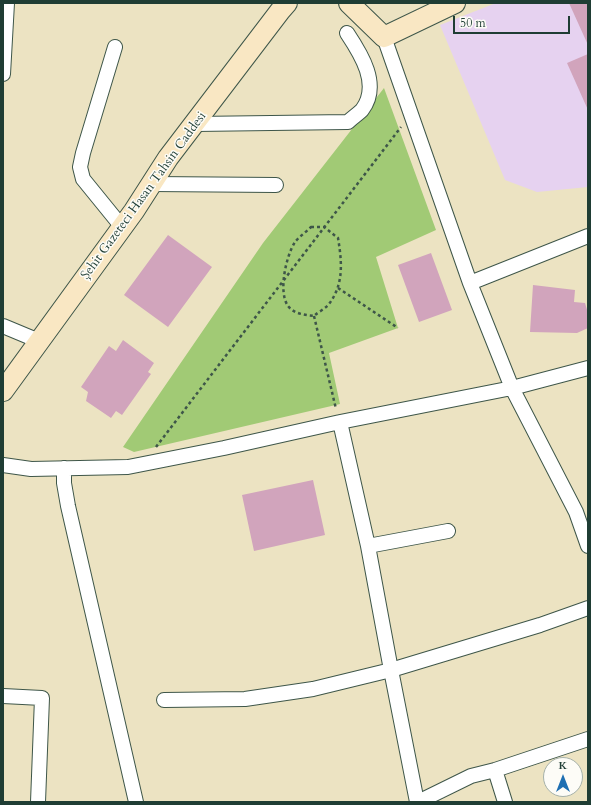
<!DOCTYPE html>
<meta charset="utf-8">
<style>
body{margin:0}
#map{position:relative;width:591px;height:805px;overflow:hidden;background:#ece3c2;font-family:Cardo,serif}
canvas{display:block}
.frame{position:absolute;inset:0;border:4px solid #1f3d34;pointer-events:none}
.north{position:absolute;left:543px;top:757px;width:40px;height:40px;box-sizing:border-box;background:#fdfcf7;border:1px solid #a4b0a9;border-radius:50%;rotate:0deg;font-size:11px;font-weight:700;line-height:16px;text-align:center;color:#1f3d34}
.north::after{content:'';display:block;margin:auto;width:14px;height:18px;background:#1f6fb2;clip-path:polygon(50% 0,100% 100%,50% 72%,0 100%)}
.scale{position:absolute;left:453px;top:16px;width:117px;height:18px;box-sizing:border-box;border:2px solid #1f3d34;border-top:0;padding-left:5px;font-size:12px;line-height:14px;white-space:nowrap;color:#1f3d34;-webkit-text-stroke:3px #fdfcf7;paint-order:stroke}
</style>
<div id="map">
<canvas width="591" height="805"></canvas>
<div class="frame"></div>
<div class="north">K</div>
<div class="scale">50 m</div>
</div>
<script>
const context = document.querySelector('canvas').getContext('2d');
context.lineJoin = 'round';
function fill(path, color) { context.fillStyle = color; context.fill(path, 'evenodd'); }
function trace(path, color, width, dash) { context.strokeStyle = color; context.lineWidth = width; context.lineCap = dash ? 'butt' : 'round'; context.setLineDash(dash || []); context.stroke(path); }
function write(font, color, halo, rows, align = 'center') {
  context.font = font + ' Cardo,serif'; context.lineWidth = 3; context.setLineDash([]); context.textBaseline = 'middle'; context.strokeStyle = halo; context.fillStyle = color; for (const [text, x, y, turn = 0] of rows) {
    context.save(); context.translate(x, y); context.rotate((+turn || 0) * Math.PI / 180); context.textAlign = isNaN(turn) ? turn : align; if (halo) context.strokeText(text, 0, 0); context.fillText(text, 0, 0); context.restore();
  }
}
fill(new Path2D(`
 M496 3H588V187L537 192 505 180 440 25Z`), '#e6d2f0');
fill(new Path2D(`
 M384 88 436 230 376 257 398 328 329 353 340 404 134 452 123 447 263 243Z`), '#a1ca75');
fill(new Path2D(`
 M569 3H588V45Z
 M588 54V110L567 63Z
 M168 235 212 267 168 327 124 295Z
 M431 253 452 310 419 322 398 265Z
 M533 285 575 290 574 302 585 303 588 313V328L577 333 530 332Z
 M123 340 154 363 148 372 151 374 122 415 116 411 111 418 86 401 88 392 81 387 109 346 116 351Z
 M313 480 325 535 254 551 242 495Z`), '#d1a4bc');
const street = new Path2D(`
 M384 37 470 283 512 388 576 512 588 546
 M115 47 83 153 80 167 83 179 122 227
 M3 74 7 3
 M195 124 348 122C352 118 358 114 362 110 381 85 361 54 347 33
 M152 184 276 185
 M470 283 588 236
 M3 326 39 341
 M340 422 368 546 391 670 417 802
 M3 465 31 469 128 467 224 448 340 422 512 388 588 368
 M64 468V483L68 506 136 802
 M368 546 448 531
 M3 696 42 698 38 802
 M164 700 245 699 313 689 391 670 540 625 588 608
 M495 770 505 802
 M418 802 471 776 495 770 588 739`);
const secondary = new Path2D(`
 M349 3 384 37 455 3
 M3 391 134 211 168 158 280 11 287 3`);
trace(street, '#3e5649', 16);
trace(secondary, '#3e5649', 22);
trace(new Path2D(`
 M311 227H324L338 238C342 262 344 284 329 304 325 309 318 312 314 316 305 315 294 314 288 306 278 292 286 256 295 242 299 237 306 232 311 227Z
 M338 288 398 328
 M314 316 336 409
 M156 447 401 127`), '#3e5649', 2.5, [3, 3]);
trace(street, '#fff', 14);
trace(secondary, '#f9e7c3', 20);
write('13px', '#1f3d34', '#fdfcf7', [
 ["Şehit Gazeteci Hasan Tahsin Caddesi",144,196,-54]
]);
</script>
